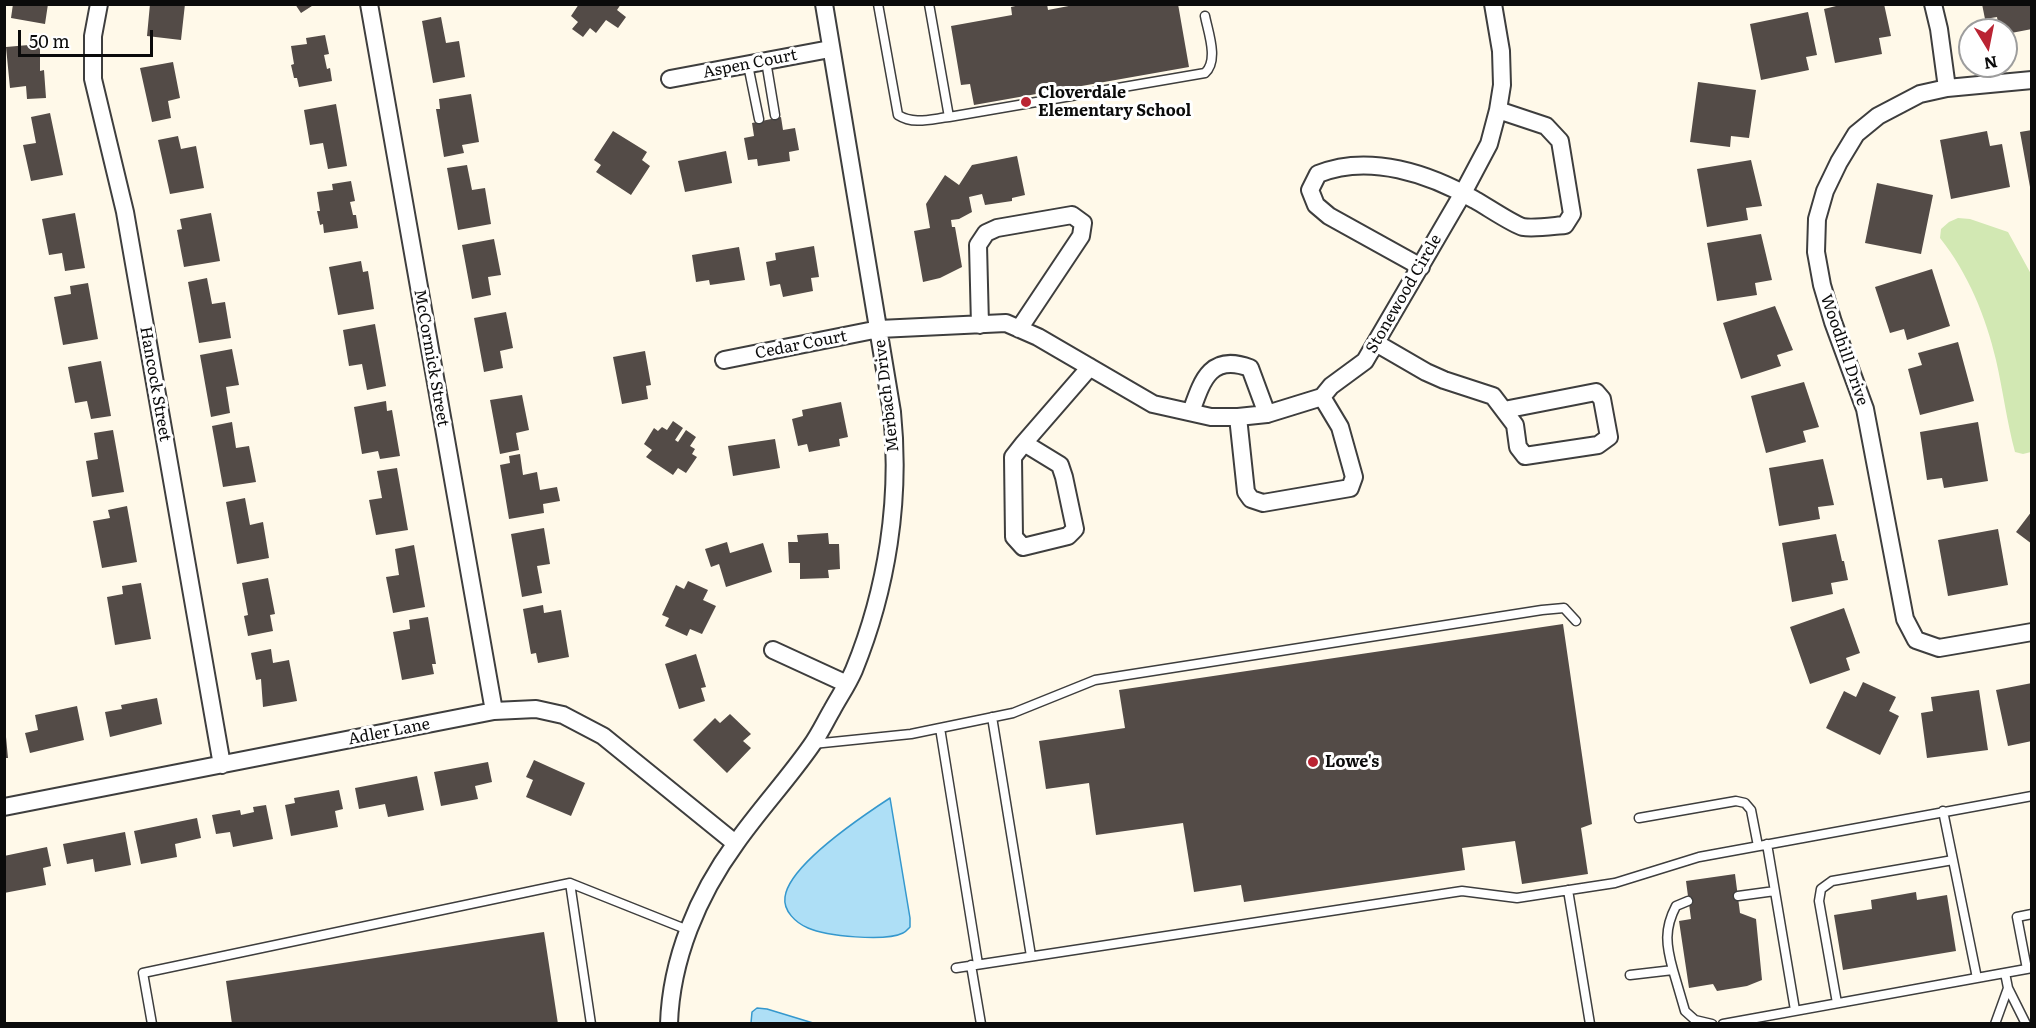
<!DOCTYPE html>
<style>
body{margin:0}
#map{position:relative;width:2036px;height:1028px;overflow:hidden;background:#fff9e9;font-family:Literata,serif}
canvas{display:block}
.frame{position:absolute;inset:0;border:6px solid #0b0b0b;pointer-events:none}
.north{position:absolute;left:1958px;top:18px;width:60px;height:60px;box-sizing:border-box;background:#fff;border:2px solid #9d9d9d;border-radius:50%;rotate:170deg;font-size:16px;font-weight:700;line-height:24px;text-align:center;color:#0b0b0b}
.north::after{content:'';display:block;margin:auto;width:21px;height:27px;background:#ba2433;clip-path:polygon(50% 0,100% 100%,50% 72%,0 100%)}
.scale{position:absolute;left:18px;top:30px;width:135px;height:27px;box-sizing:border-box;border:3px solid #0b0b0b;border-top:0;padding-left:8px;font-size:18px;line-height:21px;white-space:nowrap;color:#0b0b0b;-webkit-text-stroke:4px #fff;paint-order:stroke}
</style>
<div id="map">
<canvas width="2036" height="1028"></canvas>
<div class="frame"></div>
<div class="north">N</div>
<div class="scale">50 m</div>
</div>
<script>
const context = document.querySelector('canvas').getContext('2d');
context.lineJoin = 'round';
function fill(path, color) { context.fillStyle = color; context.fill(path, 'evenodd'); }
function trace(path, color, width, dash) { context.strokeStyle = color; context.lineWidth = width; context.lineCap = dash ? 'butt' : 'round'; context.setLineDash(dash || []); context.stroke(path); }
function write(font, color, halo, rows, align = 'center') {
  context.font = font + ' Literata,serif'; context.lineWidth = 6; context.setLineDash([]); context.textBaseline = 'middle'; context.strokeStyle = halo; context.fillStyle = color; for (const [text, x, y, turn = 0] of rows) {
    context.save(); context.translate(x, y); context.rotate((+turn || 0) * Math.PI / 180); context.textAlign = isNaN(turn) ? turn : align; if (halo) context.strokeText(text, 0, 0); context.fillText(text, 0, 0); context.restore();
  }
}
fill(new Path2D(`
 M1958 218 1970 219 2008 232 2031 274V452L2023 454 2015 452C2007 422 2003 391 1996 360 1986 317 1968 273 1940 238L1941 229 1949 222Z`), '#d2e8b3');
const water = new Path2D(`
 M890 798 910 918V927C908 929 906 932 903 933 885 942 826 936 808 928 796 923 783 911 785 897 789 865 864 815 890 798Z
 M757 1008 767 1009 813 1023H751L752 1012Z`);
fill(water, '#aedff6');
trace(water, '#3598cd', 1.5);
fill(new Path2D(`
 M13 4H48L45 24 11 18Z
 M150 4H185L181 40 147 36Z
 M295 4H315L301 13Z
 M579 4H621L617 10 626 17 618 28 606 20 596 33 590 28 583 37 572 29 578 22 571 16Z
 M1024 4H1047L1048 10 1079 4H1178L1189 67 974 105 970 84 961 85 951 26 1012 15 1011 7Z
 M1844 4H1884L1891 36 1879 38 1882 54 1835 63 1824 9Z
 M1982 4H2032V29L2006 34V30H1999L1997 17 1985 19Z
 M1808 12 1817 55 1806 57 1809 70 1761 80 1750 24Z
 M441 17 446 43 459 41 465 77 433 83 422 21Z
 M325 35 329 54 324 55 327 69 330 68 332 81 299 87 297 78H294L291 65 294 64 291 46 307 44 306 38Z
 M40 44V71L44 70 46 98 27 99 26 86 10 88 6 47Z
 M173 62 180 98 168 101 171 118 152 122 140 68Z
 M1698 82 1756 90 1749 138 1731 136 1730 147 1690 142Z
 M471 94 479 142 462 145 464 153 444 157 436 109H440L439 99Z
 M336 104 347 166 328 169 323 143 310 145 304 110Z
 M50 113 63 175 31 181 23 145 36 143 31 117Z
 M781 117 783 130 795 128 799 150 789 152 790 161 758 166 757 159 748 160 744 138 754 136 752 123Z
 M2032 130V187H2030L2020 132Z
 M613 131 647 152 642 160 650 166 631 195 596 172 601 165 594 160Z
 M1987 131 1990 146 2002 144 2010 187 1951 199 1940 140Z
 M178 136 181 149 196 146 204 188 170 194 158 140Z
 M726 151 732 183 685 192 678 161Z
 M1017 156 1025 195 1012 198V201L985 205 982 194 969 197 972 212 959 219 951 220 952 227H955L962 267 940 278 923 282 914 231 930 228 926 204 945 175 959 185 972 165Z
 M1751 160 1762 206 1746 208 1748 220 1707 227 1697 169Z
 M467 165 472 190 485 188 491 224 458 230 447 168Z
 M351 181 355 201 350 202 353 215H356L358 228 324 233 323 224 320 225 317 211H320L317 192 333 190 332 184Z
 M1877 183 1933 195 1921 254 1865 243Z
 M75 213 85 268 65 271 62 253 49 255 42 219Z
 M211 213 220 261 184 267 177 230 182 229 180 219Z
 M1761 234 1772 280 1755 283 1757 295 1717 301 1707 243Z
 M494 239 501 275 488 277 491 295 472 299 462 245Z
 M814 246 819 277 811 278 813 291 783 297 780 284 770 286 766 262 776 260 775 253Z
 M739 247 745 280 710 285 709 280 696 282 692 255Z
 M361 261 363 272 368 271 374 309 338 315 329 267Z
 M1932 269 1950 326 1907 340 1904 329 1890 333 1875 287Z
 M207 278 212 304 225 302 231 338 199 343 188 282Z
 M88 283 98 339 63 345 54 297 71 294 70 286Z
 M1775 306 1793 350 1777 355 1781 366 1741 379 1723 323Z
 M506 312 513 348 500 351 503 368 484 372 474 318Z
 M375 324 386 386 367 390 362 364 349 366 343 330Z
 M1958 342 1974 401 1920 415 1908 369 1922 365 1918 353Z
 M232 349 239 385 226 387 230 413 211 417 200 355Z
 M645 351 651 385 646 386 648 399 622 404 613 357Z
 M101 361 111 416 91 419 87 401 75 403 68 367Z
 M1804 382 1819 427 1803 431 1806 442 1766 453 1751 396Z
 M522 395 529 430 516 433 519 450 500 454 490 400Z
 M386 401 387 411 392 410 400 456 380 459 378 451 362 454 354 407Z
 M841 402 848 437 839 439 840 446 809 452 807 444 798 446 792 419 803 416 802 410Z
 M673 421 683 428 675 440 678 442 686 430 696 437 690 446 695 449 692 454 697 457 686 473 678 468 673 475 646 457 652 450 644 444 654 428 658 431 662 427 667 430Z
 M232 422 236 448 249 446 256 482 223 487 212 426Z
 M1978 422 1988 481 1944 488 1942 478 1927 480 1920 432Z
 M113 430 124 492 92 497 86 461 98 459 94 433Z
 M775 439 780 468 733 476 728 446Z
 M520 454 523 475 537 472 540 490 557 487 560 501 543 504 544 513 509 519 500 465 510 463 509 456Z
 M1823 459 1834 505 1818 507 1820 519 1779 526 1769 468Z
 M397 468 408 530 376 535 369 500 382 498 377 471Z
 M245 498 250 525 263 522 269 558 237 564 226 502Z
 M127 506 137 562 102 568 93 521 110 518 108 510Z
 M2032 511V544L2016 532Z
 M544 528 550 564 537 566 542 593 522 597 511 534Z
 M1998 529 2008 585 1948 596 1938 540Z
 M828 533 829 544H839L840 569 828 570 829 578 800 579V563H789L788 542H798L797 535Z
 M1836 534 1842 561H1844L1848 580 1831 583 1833 594 1792 602 1782 543Z
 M727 542 730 553 763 543 772 572 726 587 719 564 711 567 705 549Z
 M414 545 425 607 393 613 386 577 399 575 395 549Z
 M268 578 275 614 270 615 273 631 248 636 244 616 248 615 242 583Z
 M688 581 708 590 703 600 716 606 702 634 690 629 687 636 665 626 669 618 662 615 676 585 684 589Z
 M141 583 151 639 115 645 107 597 123 594 122 586Z
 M543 605 544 613 561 610 569 657 538 663 536 653 531 654 523 609Z
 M1844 608 1860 653 1846 658 1850 670 1810 684 1790 627Z
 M428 617 436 664H432L434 674 402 680 393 632 410 629 409 620Z
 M1563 624 1592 824 1581 828 1588 874 1522 884 1515 841 1462 848 1465 870 1244 902 1241 885 1194 892 1183 823 1096 835 1089 783 1046 789 1039 741 1125 728 1119 690Z
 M271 649 273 663 289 660 297 701 263 707 261 679 256 680 251 653Z
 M696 654 706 687 701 688 705 701 679 709 665 664Z
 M1863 682 1896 697 1889 711 1899 716 1880 755 1826 728 1844 691 1856 697Z
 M2032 683V741L2008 746 1996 690Z
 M1979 690 1988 750 1927 758 1921 713 1933 711 1931 697Z
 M157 698 162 724 110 737 105 712 122 709 121 705Z
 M77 706 84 740 30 753 25 733 38 730 35 715Z
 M730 714 751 734 743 741 751 748 727 773 693 740 715 718 720 723Z
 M4 737H6L8 758H4Z
 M534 760 585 783 571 816 526 797 533 780 526 777Z
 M488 762 492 782 475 786 478 799 441 806 434 772Z
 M417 776 424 810 388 817 385 804 359 809 355 788Z
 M339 790 343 809 335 811 338 827 291 836 285 805 295 803 294 798Z
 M266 805 273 839 233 847 230 832 216 834 212 815 240 810 241 815 254 812 253 807Z
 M197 818 201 838 175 844 177 857 141 864 134 831Z
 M125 832 131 865 95 872 93 859 67 864 63 844Z
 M47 847 51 866 43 868 46 885 4 893V856Z
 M1735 874 1740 913 1756 919 1762 980 1747 986 1717 991 1713 984 1689 988 1679 921 1691 919 1686 881Z
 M1916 892 1917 900 1947 895 1956 951 1843 970 1834 915 1872 909 1871 900Z
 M544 932 558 1024H232L226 981Z`), '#534b47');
const service = new Path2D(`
 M878 4 898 115C914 125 931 119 949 117L929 4
 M766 61 775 115
 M748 65 759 119
 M949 117 1205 73C1219 60 1208 32 1205 16
 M992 717 1031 956
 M940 728 978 964
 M813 744 911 734 1013 713 1095 680 1542 610 1564 608 1576 621
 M1943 811 1977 978
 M1639 818 1736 801 1745 803 1751 810 1758 846
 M1767 844 1795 1010
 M570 883 591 1024
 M1568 890 1590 1024
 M1738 896 1775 891
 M971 965 981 1024
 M956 968 1462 891 1517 898 1615 883 1699 857 2032 796
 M2027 969 2017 917 2032 914
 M1673 970C1666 945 1664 929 1676 906L1688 901
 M2005 973 2008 988 2026 1024
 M1630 975 1673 970 1685 1011 1695 1020 1712 1024
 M1837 1003 1819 901 1821 889 1832 881 1953 860
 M152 1024 143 973 570 883 688 930
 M1723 1024 2032 968
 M1995 1024 2008 988`);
const minor = new Path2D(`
 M99 4 93 36V79L125 212 222 765
 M369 4 494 711
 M1933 4 1939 29 1947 88
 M670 79 830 49
 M2032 80 1947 88 1920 94 1878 116 1856 134 1839 162 1825 191 1817 219 1816 252 1822 285 1833 322 1865 409 1905 619 1916 640 1939 648 2032 632
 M1421 267 1329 216 1316 205 1310 190 1318 174C1369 153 1430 174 1475 200 1486 206 1514 225 1523 227 1533 229 1553 226 1565 225L1572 214 1560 141 1546 126 1498 110
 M980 325 978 245 986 233 997 228 1072 215 1083 223 1081 236 1019 329
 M1376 343 1426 372 1444 380 1493 396 1515 425 1518 447 1525 456 1598 445 1609 437 1602 399 1596 392 1504 410
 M724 360 879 329 1006 323 1038 337 1153 404 1211 417H1238L1267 414 1322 397 1331 386 1365 361 1463 193 1489 144 1498 110 1502 85 1501 51 1493 4
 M1191 412C1202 381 1210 353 1250 368L1267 414
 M1238 417 1246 492 1251 499 1263 503 1350 488 1354 477 1340 427 1322 397
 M1024 443 1060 465 1064 477 1075 529 1068 536 1023 547 1014 537 1013 457 1024 443 1090 367
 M773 650 847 684
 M4 807 494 711 536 709 563 715 603 736 735 843
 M669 1024C671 959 698 895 736 843 760 809 788 779 811 746 819 735 825 722 832 710 839 697 848 684 854 670 887 589 901 500 892 412L824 4`);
trace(service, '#3e3e3e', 11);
trace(minor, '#3e3e3e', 20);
trace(service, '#fff', 8);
trace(minor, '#fff', 16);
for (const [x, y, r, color] of [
 [1026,102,6,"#ba2433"],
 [1313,762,6,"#ba2433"]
]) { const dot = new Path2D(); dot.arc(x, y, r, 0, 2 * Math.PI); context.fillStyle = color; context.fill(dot); trace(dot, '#fff', 2); }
write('16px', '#0b0b0b', '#fff', [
 ["Aspen Court",750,64,-11],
 ["Stonewood Circle",1404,294,-60],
 ["Cedar Court",801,345,-11],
 ["Woodhill Drive",1844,350,71],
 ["McCormick Street",431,358,80],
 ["Hancock Street",155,384,80],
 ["Merbach Drive",887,396,-97],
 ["Adler Lane",389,732,-11]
]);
write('bold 16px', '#0b0b0b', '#fff', [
 ["Cloverdale",1038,93],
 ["Elementary School",1038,111],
 ["Lowe's",1325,762]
], 'left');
</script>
